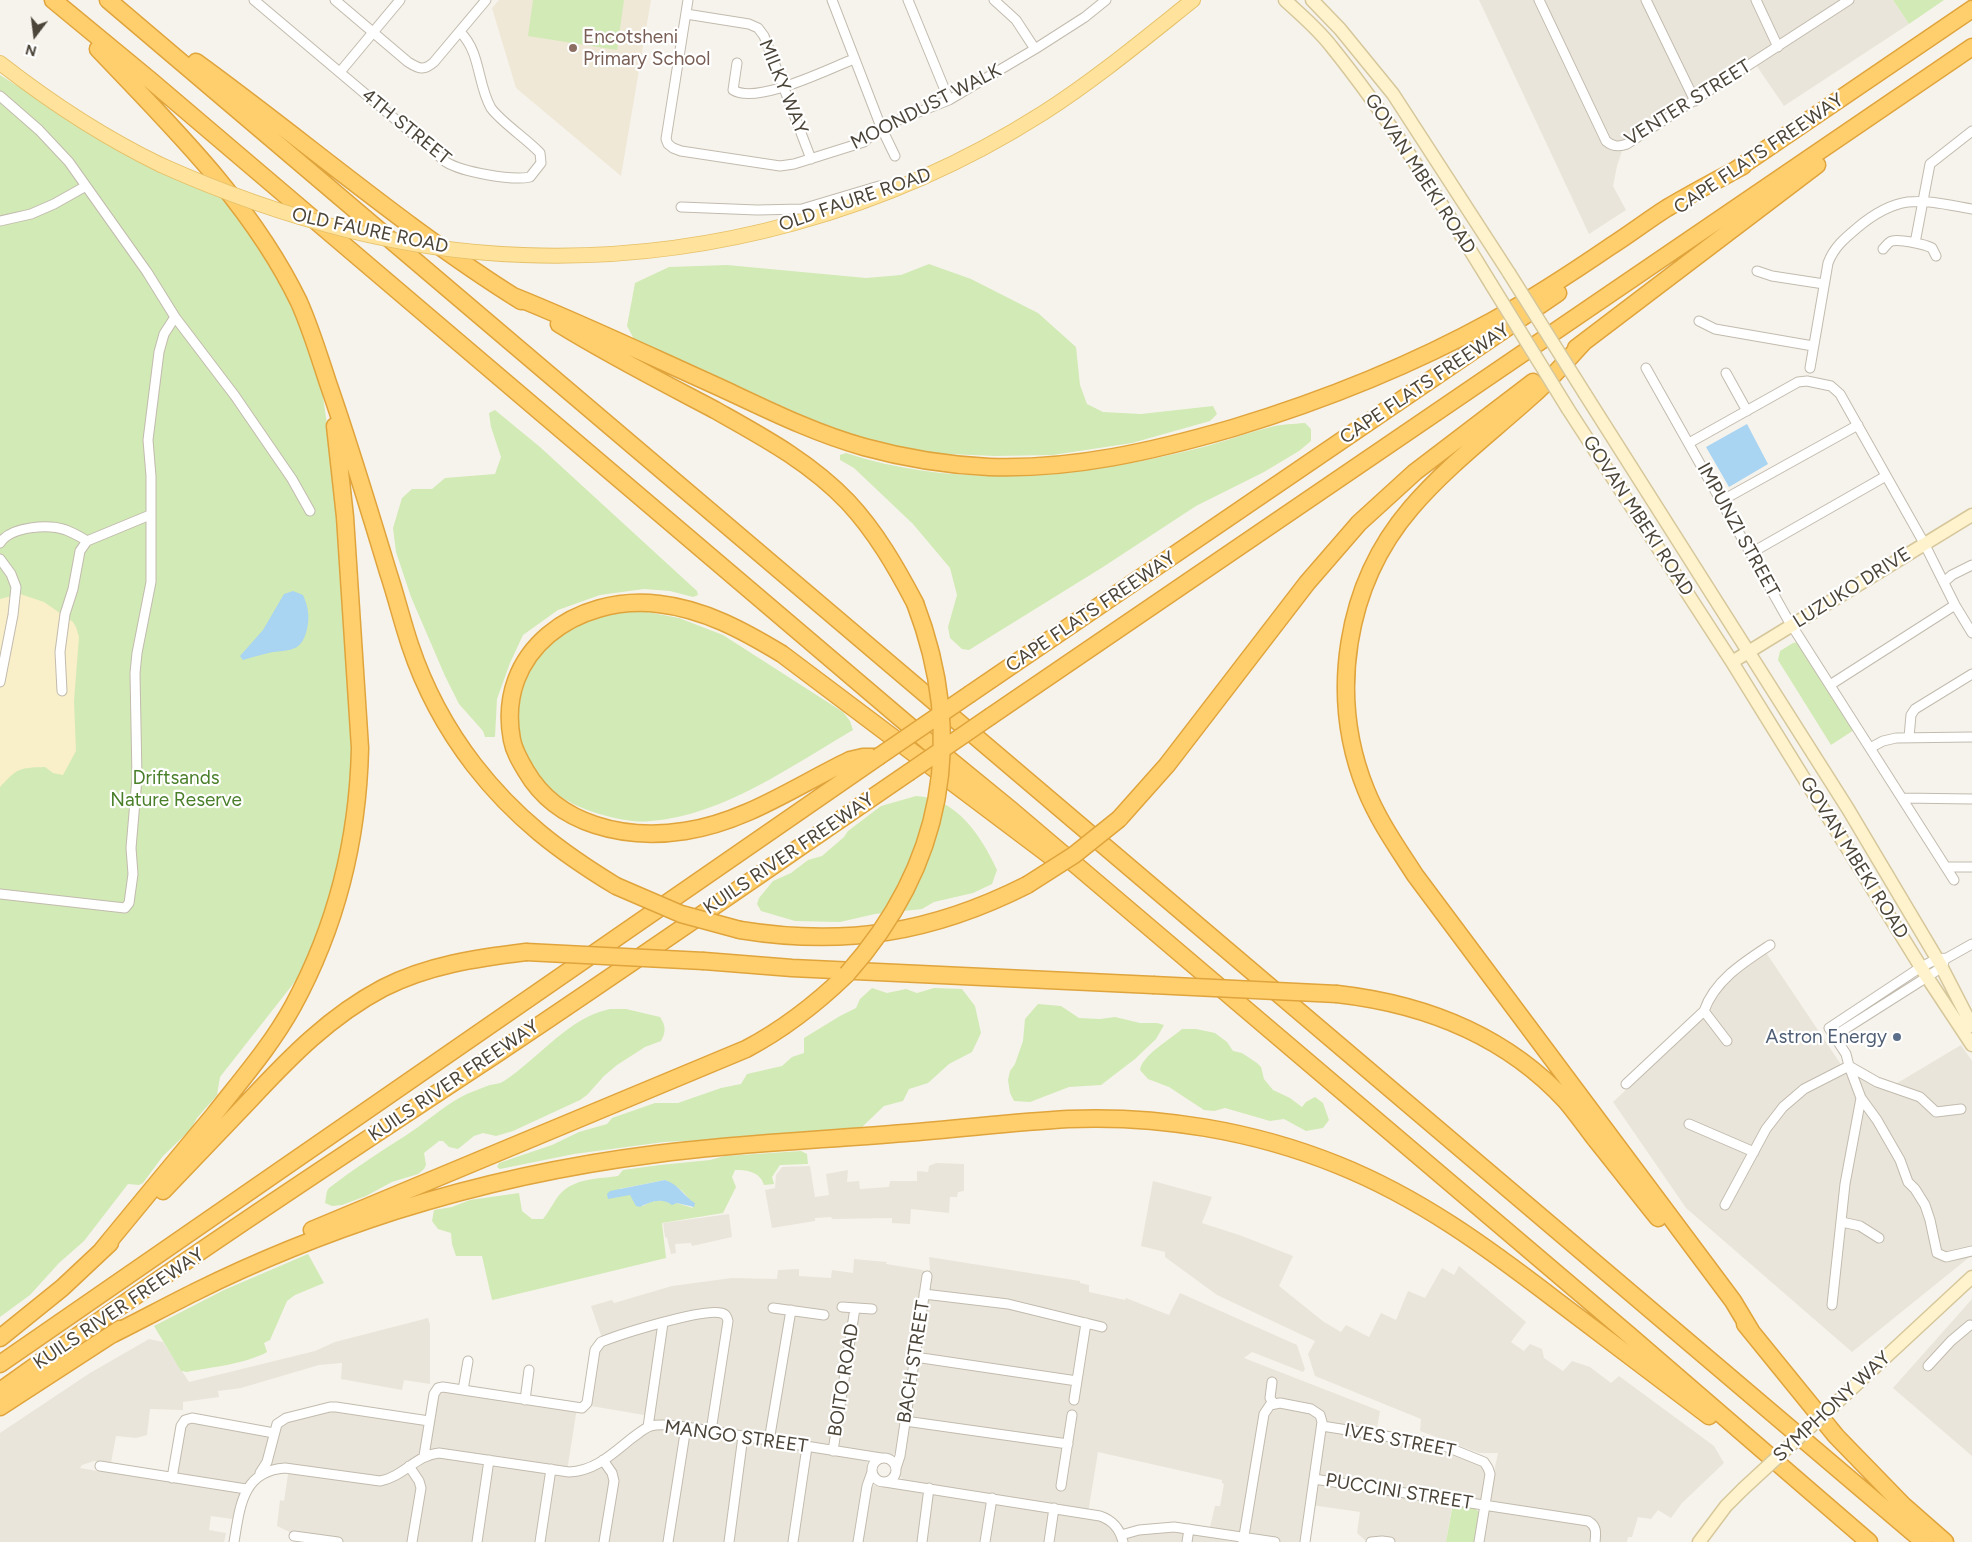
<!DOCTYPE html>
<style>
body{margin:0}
#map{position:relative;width:1972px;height:1542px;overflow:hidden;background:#f6f3ec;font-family:Figtree,sans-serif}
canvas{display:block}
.north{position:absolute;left:10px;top:10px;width:50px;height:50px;-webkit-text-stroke:4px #fff;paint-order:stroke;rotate:195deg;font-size:14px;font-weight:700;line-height:20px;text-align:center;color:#4b4439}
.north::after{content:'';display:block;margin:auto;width:18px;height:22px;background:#4b4439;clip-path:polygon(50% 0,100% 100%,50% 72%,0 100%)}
</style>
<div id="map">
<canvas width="1972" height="1542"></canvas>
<div class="north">N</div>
</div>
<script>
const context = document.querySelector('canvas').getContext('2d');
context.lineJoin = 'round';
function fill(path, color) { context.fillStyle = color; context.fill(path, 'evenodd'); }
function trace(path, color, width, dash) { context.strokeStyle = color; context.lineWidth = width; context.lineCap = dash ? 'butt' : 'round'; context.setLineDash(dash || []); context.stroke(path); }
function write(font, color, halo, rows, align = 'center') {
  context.font = font + ' Figtree,sans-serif'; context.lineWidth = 4.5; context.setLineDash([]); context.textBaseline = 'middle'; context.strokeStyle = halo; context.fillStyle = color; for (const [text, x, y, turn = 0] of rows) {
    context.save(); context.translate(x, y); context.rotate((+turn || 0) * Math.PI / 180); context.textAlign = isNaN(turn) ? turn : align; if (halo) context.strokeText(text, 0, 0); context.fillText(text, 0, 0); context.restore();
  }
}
fill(new Path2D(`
 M1479 0H1893L1909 24 1784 106 1754 62 1624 145 1617 166 1613 186 1626 210 1589 234Z
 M1765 951 1842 1066 1894 1085 1961 1045 1972 1061V1255L1852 1352 1686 1208 1613 1102 1704 1017 1719 991 1753 958Z
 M936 1163 964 1164V1191L958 1192 957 1197H950L949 1213 911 1209 910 1224 892 1223V1218L832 1219 831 1217 815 1218V1221L772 1228 765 1190 775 1188 776 1175 782 1167 810 1166 815 1197 829 1195 826 1174 848 1170 847 1182 859 1181 860 1189 889 1187 890 1181H917V1171L928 1172 929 1166Z
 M1153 1181 1212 1197 1202 1223 1242 1236 1293 1256 1279 1286 1324 1322 1341 1332 1346 1325 1369 1337 1381 1313 1396 1320 1408 1291 1425 1298 1442 1268 1454 1275 1459 1266 1526 1322 1511 1342 1524 1351 1530 1344 1542 1349 1544 1358 1563 1371 1572 1361 1590 1367 1611 1383 1619 1376 1714 1446 1724 1463 1682 1503 1671 1518 1658 1510 1651 1519 1638 1517 1632 1537H1628L1627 1542H1480L1485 1505 1453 1500 1446 1542H1367L1357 1533 1360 1512 1311 1505 1305 1542H343L294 1534 277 1526 280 1500 284 1501 289 1468 257 1477 239 1520 211 1516 209 1530 226 1533 224 1542H0V1433L90 1373 149 1339 163 1342 189 1382 315 1351 335 1342 428 1318 430 1325V1384L404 1380 402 1390 341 1379 342 1363 319 1365 241 1388 218 1391 219 1397 183 1402V1410L150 1409 147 1435 136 1438 116 1436 111 1463 94 1461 82 1465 80 1468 97 1471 98 1466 172 1477 184 1420 273 1432 276 1424 321 1408 430 1420 436 1390 577 1408 567 1471H578L640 1431 650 1416 591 1406 586 1403 595 1350 603 1341 591 1306 612 1300 614 1303 672 1286 732 1278 777 1279 778 1270 799 1269V1276L831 1278 832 1270 853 1273 854 1259 887 1262 886 1264 923 1270 927 1275 930 1269 929 1257 1080 1281V1283L1089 1285V1292L1125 1300 1126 1298 1169 1315 1180 1293 1297 1345 1305 1369 1303 1372 1252 1352 1244 1358 1380 1411 1376 1434 1442 1444 1481 1459 1493 1476 1498 1453H1479L1420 1431 1421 1419 1315 1376 1308 1354 1315 1341 1217 1295 1165 1257V1252L1141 1246ZM901 1447 896 1472 907 1484 880 1481 871 1488 872 1468 862 1456 885 1458 893 1455ZM1098 1452 1222 1480V1483L1224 1484 1220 1506H1215L1209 1531 1139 1530 1121 1535 1100 1515 1088 1513Z
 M729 1214 732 1237 692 1246 691 1243 675 1244 676 1253 671 1254 667 1238 665 1237 663 1223Z
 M1972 1299V1456L1893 1388Z`), '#eae5da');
fill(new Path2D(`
 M499 0H651L621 176 516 88 492 8Z`), '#efe8d6');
fill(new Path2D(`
 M533 0H624L617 50 528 36Z
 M1893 0H1944L1909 24Z
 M0 75 60 113 203 175 274 259 315 341 334 473 347 627 353 798 330 937 220 1077 217 1095 197 1118 191 1129 163 1156 143 1183 139 1185 128 1184 84 1241 59 1263 30 1295 0 1317Z
 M929 264 971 279 1038 313 1076 347 1080 385 1087 404 1103 412 1141 414 1213 406 1217 414 1210 421 1132 443 1053 455 995 456 924 453 867 440 806 417 634 339 627 326 635 283 669 267 727 265 866 278 901 275Z
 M495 410 540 447 697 591 698 595 693 597 670 591 644 589 600 595 558 610 523 635 510 663 497 699 495 737H485L483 731 459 704 445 676 411 597 396 552 393 528 402 498 412 489H432L445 478 495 474 501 457 491 427 489 413Z
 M1305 423 1311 429V441L1299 451 1264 472 1196 506 1103 567 969 650 962 649 950 638 948 627 957 595 950 568 913 524 854 468 840 460V455L846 453C956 489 1076 478 1187 451 1215 445 1243 434 1271 427 1282 424 1293 424 1305 423Z
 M642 611 679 618 723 635 843 712 850 721 853 730C793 765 722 816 651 821 635 823 618 819 603 815 546 800 507 757 521 696 525 679 533 660 545 646 570 620 608 612 642 611Z
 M1799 642 1854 730 1831 745 1778 660 1780 651 1793 643Z
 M916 796C956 797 982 837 997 870L992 884 973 893 934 902 922 909 875 914 840 922 795 921 761 911 757 904 759 898 773 881 791 873 808 860 822 856 844 837 848 831 881 806Z
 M872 988 887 993 906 989 917 993 934 988 962 989 975 1006 981 1033 972 1052 949 1064 928 1083 909 1089 903 1101 884 1106 861 1128 724 1139 664 1142 574 1154 500 1169 497 1167 499 1163 552 1145 579 1132 607 1124 612 1118 655 1103H678L721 1088 741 1084 747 1074 782 1066 792 1057 804 1053V1038L840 1016 856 1008 860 999Z
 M1038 1004 1061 1006 1079 1018 1100 1019 1115 1017 1140 1023H1157L1164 1025 1156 1039 1135 1059 1101 1085 1069 1087 1030 1102 1014 1101 1010 1093 1008 1080 1010 1071 1015 1064 1023 1041 1025 1019Z
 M610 1009H626L660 1017C666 1026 666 1032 661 1041L645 1047 617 1065 604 1076 587 1095 580 1100 513 1131 496 1136 483 1133 474 1136 458 1149 449 1147 443 1141H439L424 1153 426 1165 424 1169 418 1174 392 1182 366 1196 342 1205 332 1206 325 1203 327 1191 329 1188C354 1169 379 1152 405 1136 424 1124 441 1108 461 1097 470 1092 480 1089 490 1085 494 1084 500 1084 504 1081 538 1059 569 1017 610 1009Z
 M1182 1029H1196L1215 1033 1227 1042 1233 1051 1242 1053 1257 1063 1261 1067 1264 1079 1273 1090 1290 1098 1302 1107 1306 1102 1315 1097 1323 1103 1329 1120 1323 1128 1306 1131 1284 1119 1270 1121 1225 1108 1214 1111 1204 1110 1169 1087 1148 1079 1140 1070C1142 1055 1171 1039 1182 1029Z
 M801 1151 807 1154 808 1164 780 1165 772 1177 774 1184 764 1185C760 1172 748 1170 735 1170L732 1177 736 1187 723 1213 662 1223 666 1258 497 1299 492 1300 482 1256H456L452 1244 451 1233 438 1229 432 1221 434 1210 452 1207 470 1200 519 1193 522 1211 532 1219H543C549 1212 555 1199 561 1193 576 1178 598 1179 618 1176L623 1170 660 1165 710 1160 725 1156ZM665 1180C678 1187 688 1193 693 1208L677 1203 672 1204C664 1198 651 1200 643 1206L630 1195H627L619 1189Z
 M308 1254 324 1283 295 1295 287 1301 270 1340 264 1343 267 1352C246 1364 211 1367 187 1372L181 1371 154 1326 224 1290Z
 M1453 1503C1463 1505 1475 1504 1480 1514L1476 1542H1446Z`), '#d2eab5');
fill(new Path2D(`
 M20 594 44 602 73 622 76 627 79 637 74 701 76 751 63 775 53 773 45 767C18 768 18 768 0 787V599Z`), '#f9efc9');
fill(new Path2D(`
 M1747 424 1768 464 1729 487 1706 447Z
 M293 591 303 595C308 606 310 617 307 629 302 650 293 650 273 652 263 654 253 657 243 660L240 656 263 630 284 594Z
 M665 1180C680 1185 684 1197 695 1203L694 1207 677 1203 672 1205C662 1197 649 1202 640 1207L636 1206 630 1195 608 1199 607 1194 610 1191Z`), '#a9d4f2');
const street = new Path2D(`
 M254 0 446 162C462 172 512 181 530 177L541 163 540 153C527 139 501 122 491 108 477 84 481 52 460 32
 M335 0 408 62C419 69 424 71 434 62L486 0
 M688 0 666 139 668 144 673 148 681 151 780 166 794 164 864 142 881 127 949 100 1035 49 1085 17 1106 0
 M832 0 881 127 895 156
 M908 0 949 100
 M994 0 1016 20 1035 49
 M1539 0 1606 141C1613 147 1619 147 1627 144L1849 0
 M1646 0 1695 101
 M1756 0 1778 47
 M686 14 749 24 758 28 764 36 811 159
 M737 63 733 90C757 105 828 69 854 59
 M340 72 400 0
 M0 96 39 130 69 162 147 272 175 317 235 396 292 479 310 511
 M681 207 757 210 802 209 879 186H886L894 189
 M0 221 31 214 54 204 86 186
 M1915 243 1930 164 1972 131
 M1883 249C1886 246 1888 242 1892 241 1900 239 1924 244 1932 248L1936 256
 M1757 271 1772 276 1824 284
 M1699 321 1715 329 1813 346
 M1646 368 1787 618 1954 880
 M1810 368 1828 263C1834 247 1845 238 1857 228 1900 192 1922 200 1972 209
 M1726 373 1747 411
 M1689 443 1798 382 1807 381 1831 386 1840 394 1924 543 1955 605 1972 633
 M1721 501 1858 425
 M0 543C11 526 49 524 66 530 73 533 81 537 87 541
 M1751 553 1886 476
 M0 559 11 574 16 587 13 615 0 682
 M1944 582 1952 575 1972 565
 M1830 685 1955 605
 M62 691 60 652 65 614 73 589 80 551 87 541 150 515
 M1909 737 1911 715 1915 709 1972 674
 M1870 748 1883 741 1896 738 1972 737
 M1902 798 1972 799
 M1946 867H1972
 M0 894 125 908 129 903 133 874 131 848 137 778 135 673 137 653 151 582V476L148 440 159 352 164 334 175 317
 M1834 1036 1927 977 1942 967 1944 962
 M1727 1041 1704 1011C1715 980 1744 962 1770 945
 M1849 1066 1861 1098 1877 1120 1900 1160 1908 1182 1915 1189 1925 1205 1930 1220 1937 1253 1946 1257 1972 1251
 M1849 1066 1877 1082 1920 1097 1936 1112 1961 1109
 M1626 1084 1704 1011
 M1689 1124 1754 1152
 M1725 1205 1766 1129 1783 1107 1804 1089 1849 1066 1846 1054 1829 1028 1921 967 1937 959 1947 958 1972 944
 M1842 1222 1860 1226 1879 1238
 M924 1294 1008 1304 1102 1327
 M1832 1305 1845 1184 1861 1098
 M842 1307 872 1309
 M773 1308 824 1315
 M915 1357 1077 1381
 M1928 1366 1951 1341 1970 1325
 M1272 1382 1270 1398 1274 1404
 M463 1390 468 1361
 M525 1400 529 1370
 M1074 1400 1086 1323
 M905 1421 1068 1444
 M1322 1426 1442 1445 1484 1462 1488 1468 1490 1474 1479 1542
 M648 1427 663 1323
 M769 1441 791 1310
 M833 1451 855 1308
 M424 1456 434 1394 438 1388 443 1387 582 1408 587 1403 595 1350 601 1342C621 1334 703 1308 721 1313 726 1314 727 1317 728 1321L711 1431
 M872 1470a12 12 0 1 1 24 0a12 12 0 1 1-24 0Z
 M603 1460 612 1473 614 1481 604 1542
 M100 1466 246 1489
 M409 1466 419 1481 421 1488 412 1542
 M896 1468 900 1456 927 1276
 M260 1473 267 1462 277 1424 286 1418 330 1407H336L429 1421
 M172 1478 181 1426 185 1420 192 1418 274 1433
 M1314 1479 1588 1521C1597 1526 1596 1533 1595 1542
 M885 1482 1100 1516C1112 1520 1120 1529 1123 1542
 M1061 1486 1072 1415
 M1121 1535 1139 1530 1174 1527 1275 1542
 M294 1536 338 1542
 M234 1542C240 1507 242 1471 285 1468L380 1481C403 1477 416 1455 439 1453L569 1472C595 1471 612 1454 632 1438 638 1434 644 1428 651 1426 662 1423 674 1426 686 1427L881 1458
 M477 1542 489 1460
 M540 1542 551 1469
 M668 1542 686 1427
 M729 1542 743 1436
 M793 1542 807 1447
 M858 1542 867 1486 872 1472
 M922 1542 929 1488
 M985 1542 992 1498
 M1049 1542 1054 1508
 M1187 1542 1189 1529
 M1243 1542 1264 1414 1270 1405 1280 1403 1311 1409 1320 1415 1322 1422 1305 1542
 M1371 1542 1382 1541 1390 1542`);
const secondary = new Path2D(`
 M1285 0C1301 15 1318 29 1331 46 1390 119 1442 204 1491 284
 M1312 0 1340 29 1393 94 1509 273
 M1585 394 1848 809 1939 962 1972 1026
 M1568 409 1732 662 1927 977 1972 1045
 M1732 662 1972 515
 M1847 1393 1972 1277
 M1699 1542 1726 1506 1743 1489`);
const primary = new Path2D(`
 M0 63C50 102 103 137 161 165
 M523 255C705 262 889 211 1043 113 1096 79 1144 39 1193 0`);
const highway = new Path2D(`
 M53 0 150 80 939 751 1010 809 1628 1334 1869 1542
 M108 0 1924 1542
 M98 49C172 127 251 203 299 302 311 329 319 356 328 383 350 446 369 509 388 572 396 596 402 621 410 645 424 687 447 730 474 765 515 818 560 852 616 886
 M196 62C305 141 407 230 521 301
 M1734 171 1972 9
 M513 296C583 324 652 357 721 388 768 410 814 433 864 447 904 458 947 465 989 467 1072 470 1154 451 1233 428 1322 401 1410 366 1492 321 1533 298 1573 272 1611 246 1630 234 1648 220 1667 208 1692 193 1717 180 1743 166
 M559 324C609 355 662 382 715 410 763 437 810 462 848 502 876 532 896 567 915 603
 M1583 343C1567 360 1551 379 1533 395 1492 432 1447 466 1411 508 1345 585 1328 696 1366 790 1378 820 1397 847 1415 875L1733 1301 1751 1331
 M1576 348 1817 165
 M970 694 1558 293
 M991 716 1972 47
 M878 757H863L850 760C796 786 745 822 685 831 626 840 558 826 526 771 520 761 514 751 512 740 495 651 577 594 659 604 704 609 744 631 782 654L1057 861
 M1119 819 1167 765 1307 583 1359 523 1415 472 1533 382
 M740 930C845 947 932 933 1027 885
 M704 961 792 968 1153 985
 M1337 994C1425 1004 1505 1035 1566 1101 1577 1114 1586 1127 1596 1140 1617 1166 1637 1192 1658 1218
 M163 1191C192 1161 221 1130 250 1100 290 1057 330 1016 383 988 428 965 477 958 526 952
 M312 1230 746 1049C784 1029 816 1004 847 974
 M102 1250C139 1205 176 1160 213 1116 241 1080 271 1046 293 1006 337 925 358 839 360 748L345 517 335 426
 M1745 1324 1836 1436 1904 1506 1945 1542
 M111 1335C139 1321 167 1306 195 1292 259 1260 327 1233 395 1211 480 1184 568 1165 656 1154 738 1143 822 1140 905 1133 959 1129 1014 1122 1068 1119 1159 1115 1254 1131 1338 1165 1420 1198 1488 1248 1557 1301 1608 1339 1658 1378 1709 1416
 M0 1338 62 1288 110 1243
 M0 1364 878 757
 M0 1391C163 1274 331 1163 498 1053 636 961 772 866 908 773
 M0 1407 120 1329`);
trace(street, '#c2bbae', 11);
trace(secondary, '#d6c79b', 15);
trace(primary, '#e6c16a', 16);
trace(highway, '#e0a43c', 19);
trace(street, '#fff', 9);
trace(secondary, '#fff3cd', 12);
trace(primary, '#ffe39c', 14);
trace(highway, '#ffcf6e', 16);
const secondaryBridge = new Path2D(`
 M1509 273 1585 394
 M1491 284 1568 409
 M1743 1489 1847 1393`);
const primaryBridge = new Path2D(`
 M161 165C275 216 397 251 523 255`);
const highwayBridge = new Path2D(`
 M878 757 970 694
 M908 773 991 716
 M1027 885 1074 855 1119 819
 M616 886 681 914 740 930
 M526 952 704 961
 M847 974C943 866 967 739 915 603
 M1153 985 1337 994`);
trace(secondaryBridge, '#d6c79b', 15, []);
trace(primaryBridge, '#e6c16a', 16, []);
trace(highwayBridge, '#e0a43c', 19, []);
trace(secondaryBridge, '#fff3cd', 12);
trace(primaryBridge, '#ffe39c', 14);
trace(highwayBridge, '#ffcf6e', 16);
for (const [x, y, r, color] of [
 [573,48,5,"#8d6e63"],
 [1897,1037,5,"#5c6f8a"]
]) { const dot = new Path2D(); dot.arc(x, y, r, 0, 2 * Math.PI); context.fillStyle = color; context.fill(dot); trace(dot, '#fff', 2); }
write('19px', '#785e54', '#fff', [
 ["Encotsheni",583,37],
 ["Primary School",583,59]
], 'left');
write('19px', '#4b4439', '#fff', [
 ["MILKY WAY",783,87,68],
 ["VENTER STREET",1688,103,-32],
 ["MOONDUST WALK",926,107,-27],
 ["4TH STREET",406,127,39],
 ["CAPE FLATS FREEWAY",1759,154,-34],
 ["GOVAN MBEKI ROAD",1420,174,57],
 ["OLD FAURE ROAD",855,200,-19],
 ["OLD FAURE ROAD",370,231,12],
 ["CAPE FLATS FREEWAY",1425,384,-34],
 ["GOVAN MBEKI ROAD",1638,516,57],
 ["IMPUNZI STREET",1738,530,61],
 ["LUZUKO DRIVE",1852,588,-32],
 ["CAPE FLATS FREEWAY",1091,612,-34],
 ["KUILS RIVER FREEWAY",789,854,-34],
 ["GOVAN MBEKI ROAD",1854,858,58],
 ["KUILS RIVER FREEWAY",454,1081,-34],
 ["KUILS RIVER FREEWAY",119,1309,-34],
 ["BACH STREET",914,1362,-81],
 ["BOITO ROAD",844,1380,-81],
 ["SYMPHONY WAY",1832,1407,-43],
 ["MANGO STREET",736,1437,8],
 ["IVES STREET",1400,1441,11],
 ["PUCCINI STREET",1399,1492,9]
]);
write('19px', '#4a7f2a', '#fff', [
 ["Driftsands",176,778],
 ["Nature Reserve",176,800]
]);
write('19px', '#4e5e75', '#fff', [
 ["Astron Energy",1887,1037]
], 'right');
</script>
